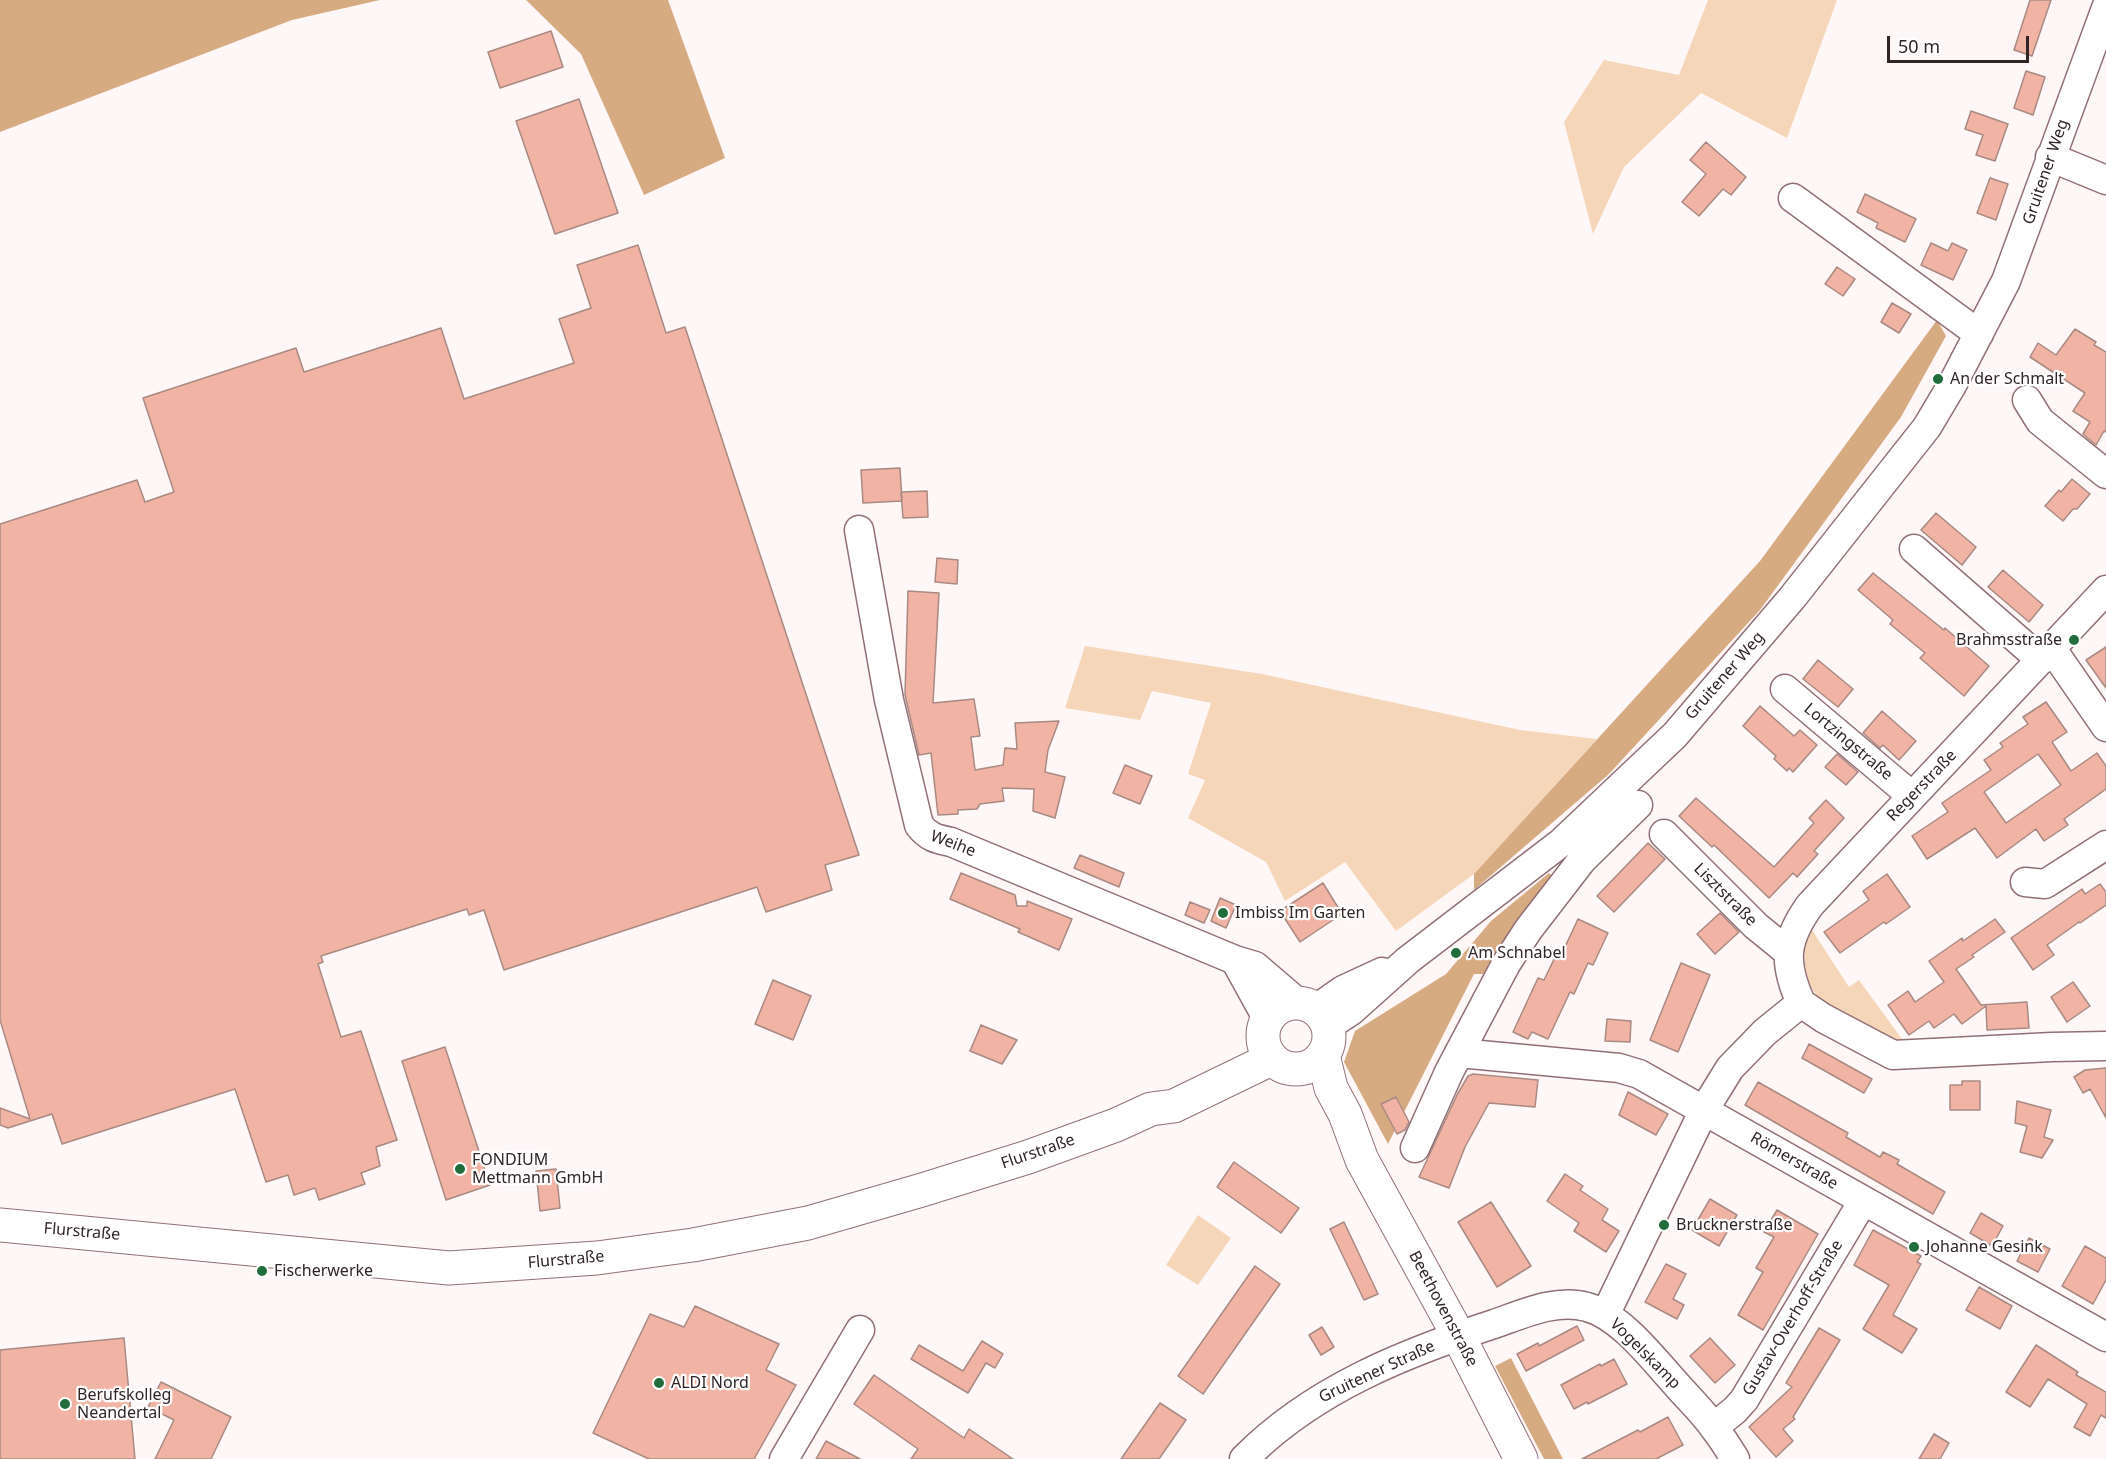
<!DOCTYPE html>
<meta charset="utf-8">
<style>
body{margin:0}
#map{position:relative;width:2106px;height:1459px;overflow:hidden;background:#fef7f8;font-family:"Noto Sans",sans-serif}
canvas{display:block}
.scale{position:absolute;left:1887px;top:36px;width:142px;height:27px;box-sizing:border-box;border:3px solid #312426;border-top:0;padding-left:8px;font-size:18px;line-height:21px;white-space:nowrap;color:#312426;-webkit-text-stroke:4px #fff;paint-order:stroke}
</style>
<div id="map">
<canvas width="2106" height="1459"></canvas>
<div class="scale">50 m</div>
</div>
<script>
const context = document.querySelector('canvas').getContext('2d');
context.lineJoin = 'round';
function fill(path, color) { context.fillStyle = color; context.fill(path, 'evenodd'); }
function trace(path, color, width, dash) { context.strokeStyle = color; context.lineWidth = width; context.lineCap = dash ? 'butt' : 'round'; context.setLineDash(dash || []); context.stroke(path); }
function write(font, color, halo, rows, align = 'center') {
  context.font = font + ' "Noto Sans",sans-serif'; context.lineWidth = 4.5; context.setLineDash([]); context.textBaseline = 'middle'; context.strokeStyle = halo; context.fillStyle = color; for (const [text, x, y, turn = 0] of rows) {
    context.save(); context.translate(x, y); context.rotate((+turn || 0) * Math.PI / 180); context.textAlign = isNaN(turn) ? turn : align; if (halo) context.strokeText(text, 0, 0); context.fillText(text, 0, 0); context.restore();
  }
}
fill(new Path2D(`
 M1708 0H1837L1787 138 1701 93 1624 167 1593 234 1564 122 1604 60 1679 75Z
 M1085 646 1262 674 1520 730 1597 739 1474 874 1396 931 1345 862 1285 901 1266 862 1188 818 1205 780 1188 774 1211 703 1152 691 1140 720 1065 708Z
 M1812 930 1849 987 1859 980 1907 1046 1895 1043 1831 1008 1817 996 1808 983 1805 965 1804 947Z
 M1198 1215 1231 1238 1198 1285 1166 1265Z`), '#f6d6b8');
fill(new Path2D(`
 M0 0H380L292 20 0 132Z
 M526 0H668L725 158 644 195 581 54Z
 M1937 320 1946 336 1901 417 1760 610 1609 774 1474 890V874L1760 561Z
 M1549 873 1555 879 1490 974H1474L1388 1144 1344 1062 1355 1031 1446 974 1491 921Z
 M1511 1358 1563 1459H1544L1495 1366Z`), '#d7ab82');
const building = new Path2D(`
 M2030 0H2051L2032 56 2014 50Z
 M551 31 563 67 500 88 488 52Z
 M2026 71 2045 77 2033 115 2014 108Z
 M579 99 618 213 555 234 516 121Z
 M1971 111 2008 124 1995 161 1976 155 1983 135 1965 129Z
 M1706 142 1746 177 1731 195 1723 189 1699 216 1682 202 1706 174 1690 160Z
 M1990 178 2008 184 1996 220 1977 213Z
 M1865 194 1916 219 1905 242 1876 228 1878 223 1857 212Z
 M1931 243 1948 251 1952 243 1967 250 1953 280 1921 265Z
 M638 245 666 333 685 327 859 855 825 865 832 890 766 912 757 887 504 970 484 910 469 915 467 909 321 956 323 962 318 964 341 1037 361 1031 397 1140 376 1147 380 1166 361 1173 365 1184 319 1200 315 1188 294 1195 288 1175 266 1182 235 1089 62 1144 52 1114 8 1128 0 1125V1108L30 1119 0 1020V524L137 480 145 502 174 492 143 398 296 348 304 372 441 328 464 399 574 363 559 319 591 308 577 265Z
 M1837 267 1855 279 1843 296 1825 284Z
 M1892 303 1911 314 1899 333 1881 322Z
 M2075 329 2096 342 2094 345 2106 352V432L2104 431 2096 445 2083 434 2090 422 2073 411 2085 393 2030 357 2038 343 2056 355Z
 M900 468 902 501 863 503 861 470Z
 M2072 479 2090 494 2077 509H2073L2063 521 2045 506 2059 490 2061 492Z
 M927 491 928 517 903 518 901 492Z
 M1936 513 1976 547 1962 565 1921 530Z
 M937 558 958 560 957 584 935 582Z
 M2003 570 2043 605 2029 622 1988 587Z
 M1873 573 1944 630 1945 628 1989 666 1964 696 1920 658 1925 653 1890 624 1893 620 1858 590Z
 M908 591 939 593 933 703 974 699 980 736 971 737 975 770 1003 765 1005 748 1017 749 1015 723 1059 721 1048 750 1045 772 1065 777 1055 818 1033 811 1034 789 1002 788 1004 801 980 804 977 809 958 810V814L938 815 931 753 919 755 905 695Z
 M2106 647V688L2086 660Z
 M1818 660 1853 689 1838 707 1803 679Z
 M2046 702 2067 732 2052 742 2071 771 2097 753 2106 766V789L2064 819 2068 825 2044 841 2036 829 1997 858 1975 828 1927 859 1912 836 1948 812 1942 803 1991 770 1984 760 2003 747 2000 743 2028 724 2023 717ZM2038 754 2061 785 2006 823 1984 792Z
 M1760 706 1794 736 1800 730 1817 745 1793 772 1789 768 1787 771 1774 759 1776 756 1743 726Z
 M1882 711 1916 741 1899 760 1883 745 1880 748 1863 733Z
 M1837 754 1858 772 1846 785 1825 767Z
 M1125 765 1152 776 1140 804 1113 793Z
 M1696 798 1774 867 1814 823 1809 818 1826 800 1844 818 1814 851 1818 854 1797 877 1793 873 1769 898 1714 845 1712 847 1679 816Z
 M1648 843 1665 859 1614 912 1597 896Z
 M1080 855 1124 873 1119 887 1074 868Z
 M961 873 1015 895 1017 906H1027V901L1072 919 1059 950 1018 932 1020 929 950 899Z
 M1887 874 1910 907 1886 924 1884 922 1840 953 1824 932 1869 900 1863 891Z
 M1323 883 1342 914 1300 942 1280 911Z
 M2100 884 2106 892V905L2080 923 2079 922 2047 945 2054 955 2033 970 2011 938 2082 889 2085 894Z
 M1220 898 1236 905 1226 928 1211 921Z
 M1190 902 1210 910 1204 923 1185 915Z
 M1720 913 1739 932 1715 954 1697 934Z
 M1578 919 1608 933 1593 965 1588 963 1574 994 1570 992 1548 1039 1532 1032 1528 1039 1513 1032 1538 978 1544 980 1559 949 1563 951Z
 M1995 919 2005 932 1972 955 1974 957 1956 969 1981 1005 2027 1002 2029 1028 1987 1030 1986 1006 1962 1024 1954 1014 1934 1028 1929 1021 1909 1035 1888 1005 1908 991 1915 1002 1944 982 1929 961 1962 938 1963 941Z
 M1681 963 1710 975 1678 1052 1650 1040Z
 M773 980 811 996 793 1040 755 1024Z
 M2073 982 2090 1006 2067 1022 2051 997Z
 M1607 1019 1631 1021 1630 1042 1605 1041Z
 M981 1025 1017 1040 1002 1064 970 1051Z
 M1809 1044 1872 1079 1864 1093 1802 1058Z
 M445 1047 490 1185 446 1200 402 1061Z
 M2106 1068V1118L2090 1089 2083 1093 2074 1077 2085 1070Z
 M1473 1074 1538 1080 1535 1107 1489 1103 1465 1147 1449 1188 1419 1177 1457 1095 1468 1076Z
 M1962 1081H1980V1110H1950V1085H1962Z
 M1758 1082 1848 1133 1846 1137 1880 1157 1883 1152 1899 1160 1897 1164 1945 1192 1933 1214 1745 1105Z
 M1628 1092 1668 1114 1656 1135 1619 1115Z
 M1396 1097 1409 1122 1405 1130 1397 1134 1381 1104Z
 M2017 1101 2051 1110 2044 1137 2053 1140 2042 1158 2020 1152 2027 1126 2015 1123Z
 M1234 1162 1299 1208 1281 1233 1217 1187Z
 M556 1169 560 1208 540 1211 536 1171Z
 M1565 1174 1583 1186 1580 1190 1608 1209 1602 1220 1619 1231 1606 1252 1574 1231 1579 1223 1547 1201Z
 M1710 1199 1737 1215 1719 1246 1692 1230Z
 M1491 1202 1531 1266 1497 1287 1458 1222Z
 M1777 1210 1818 1234 1763 1330 1738 1315 1763 1272 1756 1268 1774 1237 1764 1232Z
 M1981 1213 2003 1226 1992 1246 1970 1233Z
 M1344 1222 1378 1294 1364 1300 1330 1229Z
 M1873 1230 1921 1256 1917 1262 1921 1264 1893 1315 1917 1329 1902 1353 1863 1329 1889 1285 1854 1265Z
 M2029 1238 2050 1249 2038 1272 2017 1261Z
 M2085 1246 2106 1258V1280L2093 1304 2062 1286Z
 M1666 1264 1686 1274 1673 1299 1684 1305 1677 1319 1645 1302Z
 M1255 1266 1280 1284 1203 1394 1178 1376Z
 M1979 1287 2012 1306 2000 1329 1966 1310Z
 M695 1306 779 1344 766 1370 796 1385 754 1459H649L593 1433 650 1314 684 1327Z
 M1577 1326 1584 1340 1526 1371 1517 1354 1538 1343 1539 1346Z
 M1322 1327 1334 1347 1321 1355 1309 1335Z
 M1819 1328 1840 1340 1793 1417 1795 1419 1783 1429 1793 1441 1776 1457 1749 1427 1792 1387 1786 1383Z
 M124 1338 135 1459H0V1350Z
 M1710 1338 1735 1365 1715 1383 1690 1356Z
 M982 1341 1003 1354 995 1368 986 1363 968 1393 911 1359 919 1345 963 1371Z
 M2036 1345 2078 1372 2076 1375 2106 1392V1418L2101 1415 2090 1436 2074 1427 2087 1404 2048 1379 2030 1407 2006 1392Z
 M1614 1359 1627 1384 1588 1404 1587 1402 1574 1409 1561 1385 1600 1364 1601 1366Z
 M874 1375 964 1438 969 1429 1013 1459H911L918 1449 854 1404Z
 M161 1382 231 1417 211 1459H155L174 1420 148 1407Z
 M1160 1403 1186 1420 1159 1459H1121Z
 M1668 1417 1683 1445 1656 1459H1582L1638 1430 1640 1432Z
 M1934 1434 1949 1443 1940 1459H1919Z
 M826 1441 860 1459H816Z`);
fill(building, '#f1b3a3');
trace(building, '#a98a82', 1.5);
const minor = new Path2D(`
 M2050 157 2106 180
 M1793 198 1979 334
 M2027 400 2040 421 2106 474
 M859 530 889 700 919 825C928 837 936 839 951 842L1235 960 1255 966 1297 1002
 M1914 549 2041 660
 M2052 649 2106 727
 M1785 689 1912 796
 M1664 834 1756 926 1788 952
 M2025 882 2045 884 2106 845
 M1235 960 1267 1018
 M1801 1003C1783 963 1784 941 1810 905L2106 590
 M1801 1003 1823 1018 1893 1055 2052 1047 2106 1046
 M1316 1009 1343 990 1382 972
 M1328 1026 1351 1011 1408 960 1562 842 1675 735 1792 598 1927 427 1952 385 2006 281 2106 8
 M1459 1053 1619 1068 1639 1074 2106 1337
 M1415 1148 1449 1072 1506 964 1528 930 1582 860 1638 805
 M1605 1315 1704 1110 1730 1068 1765 1032 1801 1003
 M1714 1427 1735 1410 1744 1400 1863 1201
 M784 1459 860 1330
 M1244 1459C1312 1390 1404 1353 1494 1324 1523 1314 1557 1298 1587 1307 1621 1316 1653 1359 1676 1384 1689 1399 1704 1413 1715 1429 1722 1438 1729 1449 1735 1459`);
const major = new Path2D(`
 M1263 1036a33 33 0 1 1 66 0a33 33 0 1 1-66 0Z
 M1323 1055 1331 1088 1345 1114 1362 1160 1458 1335 1521 1459
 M0 1225 449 1268 597 1258 693 1245 808 1223 922 1190 1028 1157 1116 1125 1151 1109 1174 1106 1271 1059`);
trace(minor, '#907076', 31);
trace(major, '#907076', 35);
trace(minor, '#fff', 28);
trace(major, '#fff', 33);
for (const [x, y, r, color] of [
 [1938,379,6,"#216e3c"],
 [2074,640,6,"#216e3c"],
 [1223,913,6,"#216e3c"],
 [1456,953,6,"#216e3c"],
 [460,1169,6,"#216e3c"],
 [1664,1225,6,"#216e3c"],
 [1914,1247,6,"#216e3c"],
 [262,1271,6,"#216e3c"],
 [659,1383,6,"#216e3c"],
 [65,1404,6,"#216e3c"]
]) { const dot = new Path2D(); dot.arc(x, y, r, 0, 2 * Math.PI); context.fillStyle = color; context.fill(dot); trace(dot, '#fff', 2); }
write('16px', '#312426', '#fff', [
 ["Gruitener Weg",2046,172,-71],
 ["Gruitener Weg",1725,676,-49],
 ["Lortzingstraße",1848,742,40],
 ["Regerstraße",1922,786,-46],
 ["Weihe",953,844,21],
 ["Lisztstraße",1725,895,45],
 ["Flurstraße",1038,1152,-19],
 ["Römerstraße",1794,1161,30],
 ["Flurstraße",82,1232,5],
 ["Flurstraße",566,1260,-5],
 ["Beethovenstraße",1443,1309,62],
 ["Gustav-Overhoff-Straße",1793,1318,-59],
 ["Vogelskamp",1645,1354,45],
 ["Gruitener Straße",1377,1372,-25]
]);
write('16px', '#312426', '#fff', [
 ["An der Schmalt",1950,379],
 ["Brahmsstraße",2062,640,"right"],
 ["Imbiss Im Garten",1235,913],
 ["Am Schnabel",1468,953],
 ["FONDIUM",472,1160],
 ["Mettmann GmbH",472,1178],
 ["Brucknerstraße",1676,1225],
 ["Johanne Gesink",1926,1247],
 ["Fischerwerke",274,1271],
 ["ALDI Nord",671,1383],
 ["Berufskolleg",77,1395],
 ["Neandertal",77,1413]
], 'left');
</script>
